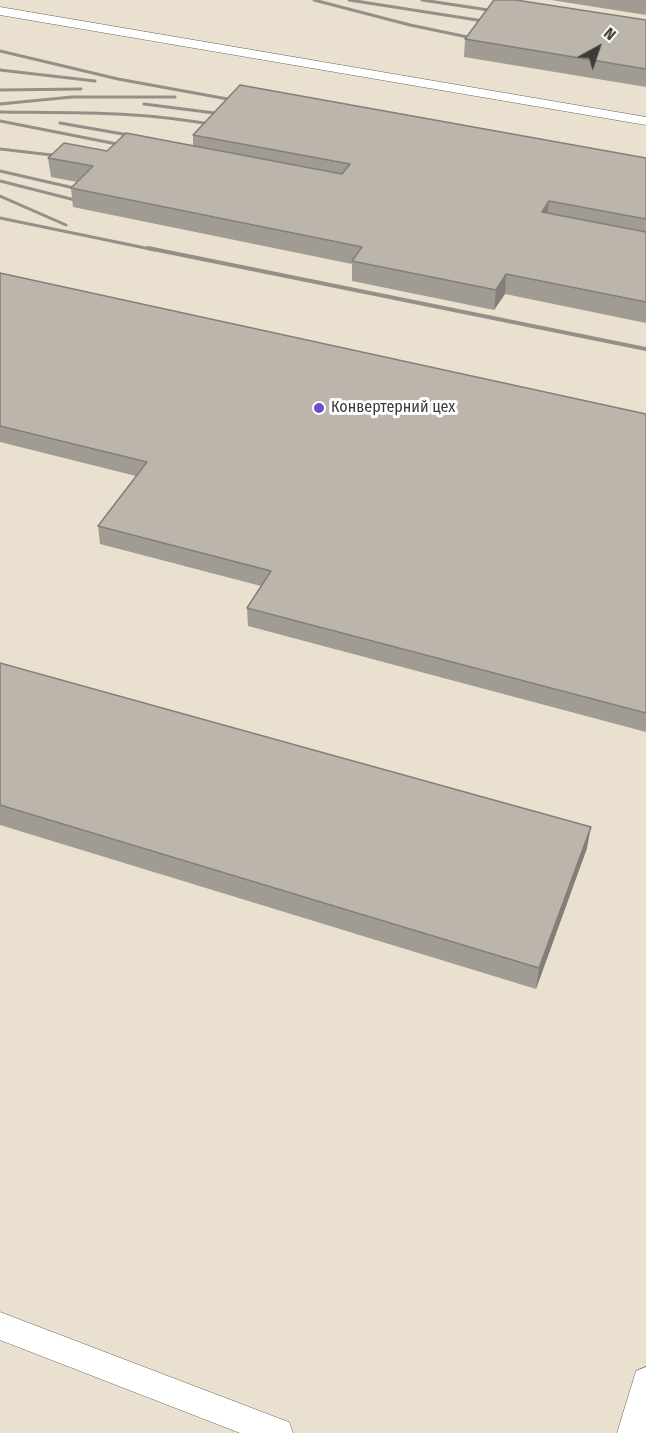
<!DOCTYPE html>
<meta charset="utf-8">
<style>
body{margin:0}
#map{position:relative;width:646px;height:1433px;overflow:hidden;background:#f2ebe0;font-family:"Fira Sans Condensed",sans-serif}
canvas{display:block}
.north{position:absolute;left:568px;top:18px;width:60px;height:60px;-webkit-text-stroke:4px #fff;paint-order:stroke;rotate:40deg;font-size:16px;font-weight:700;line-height:24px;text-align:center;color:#3d3b37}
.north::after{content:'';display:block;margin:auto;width:21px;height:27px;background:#3d3b37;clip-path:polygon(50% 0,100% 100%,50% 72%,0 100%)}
</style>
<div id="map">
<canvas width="646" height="1433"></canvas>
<div class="north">N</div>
</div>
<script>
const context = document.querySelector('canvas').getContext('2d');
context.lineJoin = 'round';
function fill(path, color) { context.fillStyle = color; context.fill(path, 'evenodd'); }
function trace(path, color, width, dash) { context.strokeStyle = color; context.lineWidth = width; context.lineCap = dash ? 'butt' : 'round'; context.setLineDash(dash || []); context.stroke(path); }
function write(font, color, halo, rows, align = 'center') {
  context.font = font + ' "Fira Sans Condensed",sans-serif'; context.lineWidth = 6; context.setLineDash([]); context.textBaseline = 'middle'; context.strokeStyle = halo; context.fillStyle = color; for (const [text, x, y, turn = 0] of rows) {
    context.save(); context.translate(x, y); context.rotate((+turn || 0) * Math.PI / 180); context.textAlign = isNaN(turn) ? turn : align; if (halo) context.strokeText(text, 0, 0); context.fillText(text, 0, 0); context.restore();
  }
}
fill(new Path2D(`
 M0 0H646V1433H0Z`), '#eae0cf');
const service = new Path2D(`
 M0 7 646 117V125L0 15Z
 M0 1312 278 1418 289 1422 293 1433H240L0 1340Z
 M646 1367V1433H617L636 1371Z`);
trace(service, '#6a645b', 1);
fill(service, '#fff');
trace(new Path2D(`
 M314 0 410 25 477 39
 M349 0 490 22
 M422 0 502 12
 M0 51 118 79 244 102
 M0 70 95 81
 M0 90 81 89
 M0 104 72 97H175
 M144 104 230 115
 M0 112C75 113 145 111 219 126
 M0 121 132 147
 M60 123 140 137
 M0 149 69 157
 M0 171 87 191
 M0 181 79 201
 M0 196 66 225
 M0 218 155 250`), '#948f88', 3);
trace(new Path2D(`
 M148 248 646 349`), '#948f88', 4);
fill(new Path2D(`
 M551 0H646V15Z
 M646 20V87L464 57 465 39Z
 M193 135 646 158V323L505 294 494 310 352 281V264L73 207 71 188 77 182 51 177 48 158 107 151 193 146Z
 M0 273 646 414V732L248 626 247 608 261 586 100 544 98 526 136 476 0 442Z
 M0 663 587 848 536 989 0 825Z`), '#a19c93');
fill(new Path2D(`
 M549 201 547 220 542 212Z
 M506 274 505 294 494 310 496 290Z
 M591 827 587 848 536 989 539 968Z`), '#837f78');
const building = new Path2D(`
 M494 0H516L646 20V69L465 39Z
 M240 85 646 158V219L549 201 542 212 646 232V302L506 274 496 290 352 261 362 247 71 188 93 166 48 158 64 143 107 151 126 133 342 174 350 164 193 135Z
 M0 273 646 414V713L247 608 271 571 98 526 147 462 0 426Z
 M0 663 591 827 539 968 0 805Z`);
fill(building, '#bbb5ab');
trace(building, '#837f78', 1.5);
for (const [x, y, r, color] of [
 [319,408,6,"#6e4fc9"]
]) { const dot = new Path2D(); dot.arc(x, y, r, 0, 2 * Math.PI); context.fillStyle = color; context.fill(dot); trace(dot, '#fff', 2); }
write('16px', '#3d3b37', '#fff', [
 ["Конвертерний цех",331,408]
], 'left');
</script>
